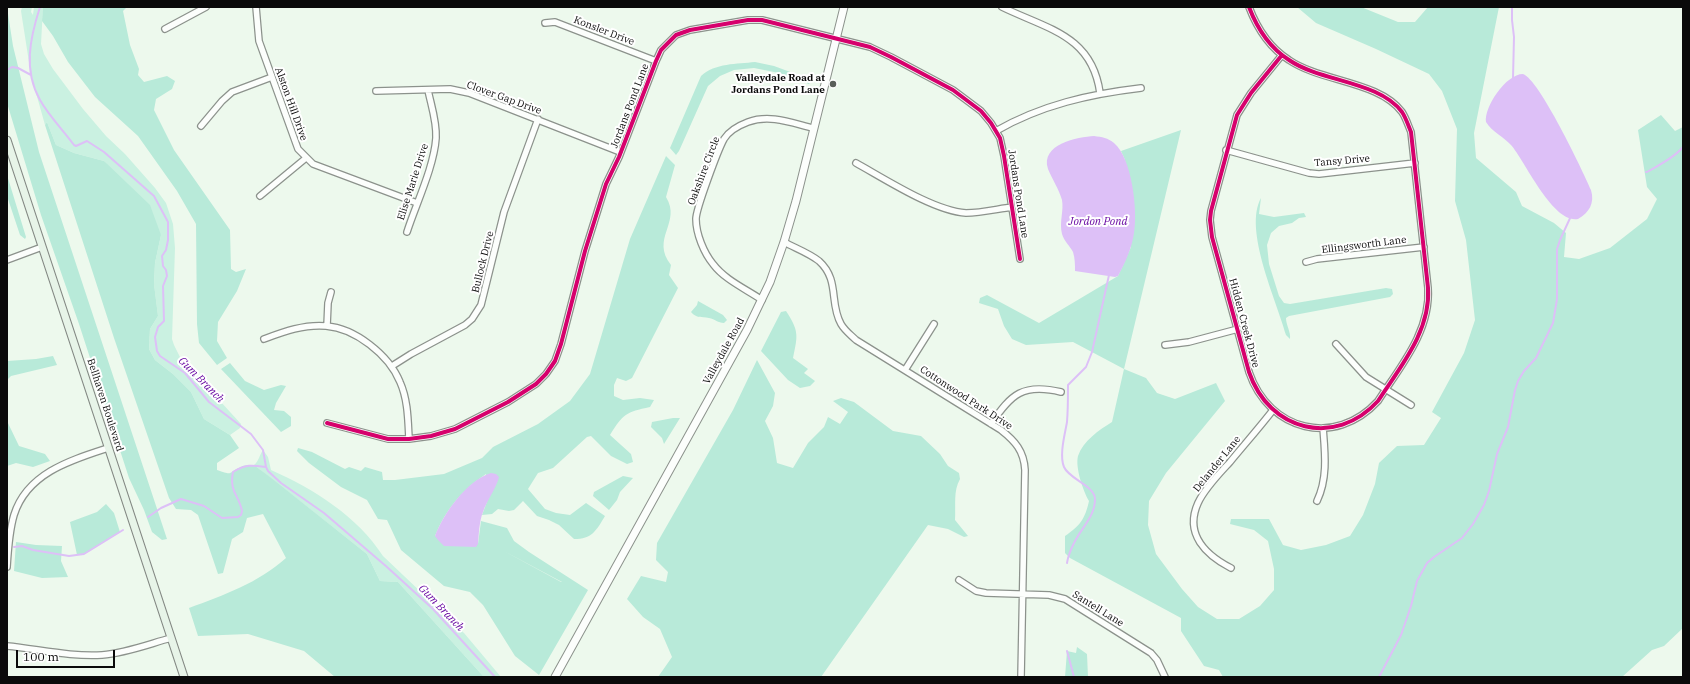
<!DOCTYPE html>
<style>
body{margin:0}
#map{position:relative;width:1690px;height:684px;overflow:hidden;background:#edf9ed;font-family:"IBM Plex Serif",serif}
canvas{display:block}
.frame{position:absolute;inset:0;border:8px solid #0a0a0a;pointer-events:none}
.scale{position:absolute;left:16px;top:650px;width:99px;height:18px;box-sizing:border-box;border:2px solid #0a0a0a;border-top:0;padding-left:5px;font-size:12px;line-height:14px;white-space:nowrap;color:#0a0a0a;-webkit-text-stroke:3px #fff;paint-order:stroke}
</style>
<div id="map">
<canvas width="1690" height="684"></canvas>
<div class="frame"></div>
<div class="scale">100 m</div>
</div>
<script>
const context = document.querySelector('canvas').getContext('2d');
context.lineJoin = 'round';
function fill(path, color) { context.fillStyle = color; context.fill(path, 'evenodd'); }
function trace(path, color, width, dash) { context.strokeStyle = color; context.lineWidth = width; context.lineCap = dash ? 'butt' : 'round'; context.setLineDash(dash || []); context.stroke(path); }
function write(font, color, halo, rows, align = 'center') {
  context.font = font + ' "IBM Plex Serif",serif'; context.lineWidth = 4; context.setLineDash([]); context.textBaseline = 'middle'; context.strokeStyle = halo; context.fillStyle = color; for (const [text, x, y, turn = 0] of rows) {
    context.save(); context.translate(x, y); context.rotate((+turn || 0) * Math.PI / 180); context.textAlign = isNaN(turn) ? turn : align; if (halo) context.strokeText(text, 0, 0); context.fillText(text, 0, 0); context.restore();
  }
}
fill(new Path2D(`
 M22 7H32L31 12 33 15 34 7H43L41 44 44 54 53 69 83 109 106 136 125 154 155 188 166 203 173 224 175 248 172 339 174 345 180 357 241 424 240 428 230 435 204 419 191 392 173 374 155 360 149 349 150 329 158 316 154 284 155 263 161 235 104 161 74 153 56 145 47 122 45 125 31 75 21 11Z
 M263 450 268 457 271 470C314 489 357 516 383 556L464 633 501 677H484L398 582 380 581 367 554 254 465C259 461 259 456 263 450Z`), '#caf1e1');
fill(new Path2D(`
 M7 7 13 46 39 152 167 539 162 540 152 532 144 510 129 478 79 324 41 215 7 103Z
 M43 7H127L123 11 130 45 139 69 138 75 144 82 167 76 175 81 172 89 156 99 154 110 174 150 230 230 231 269 236 272 246 269 237 291 218 322 217 341 227 358 217 365 199 343 197 324 196 224 177 191 138 136 95 97 68 62 53 36 42 21Z
 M1297 7H1361L1398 22H1415L1428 7H1499L1474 133 1476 158 1516 192 1522 206 1554 223 1566 233 1564 257 1579 259 1610 248 1647 219 1657 199 1647 187 1638 130 1661 115 1675 131 1683 127V628L1664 646 1652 650 1622 677H1223L1219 670 1204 666 1181 631V618L1070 558 1065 553V536C1080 526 1085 519 1089 501 1083 491 1075 467 1078 456 1083 441 1099 430 1112 422L1124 369 1073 342 1026 345 1012 339 1004 326 998 309 979 303 980 298 987 295 1039 323 1118 276 1131 247 1125 160 1121 151 1181 130 1124 369 1146 378 1157 393 1175 399 1216 383 1225 401 1166 473 1149 501 1148 525 1156 554 1182 589 1198 607 1217 619H1239L1260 606 1274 590V569L1268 541 1254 530 1230 524 1231 519H1269L1283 545 1301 550 1326 545 1350 536 1363 515 1375 484 1379 463 1397 446 1424 445 1441 418 1432 412 1464 353 1475 320 1466 240 1455 201 1457 129 1442 91 1429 74 1376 49 1316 23Z
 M755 62 774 66 812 80 809 84 779 73 754 68 734 70 720 76 708 86 679 151 676 155 670 148 701 76C715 63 737 64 755 62Z
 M47 122 56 145 74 153 104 161 150 205 161 235 155 263 154 284 158 316 150 329 149 349 155 360 173 374 191 392 204 419 230 435 239 448 217 463V470C234 476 227 473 241 467 244 465 250 465 254 465L270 477 367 554 380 581 398 582 484 677H335L304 651 248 634 198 636 189 608C224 595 258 583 286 558L263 514 247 518 243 532 232 539 223 573 218 574 198 515 191 510 176 509 169 498 114 338 45 125Z
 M666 156 675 165 666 197C682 223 650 238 671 265L669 275 678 288 632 378 626 381 617 378 614 385V396L623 400 640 398 654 400 650 407C626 412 623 414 610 435L631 454 633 462 627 464 611 456 591 436 587 437 553 468 538 473 528 489 545 509 556 513 570 515 586 503 605 516C596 531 592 539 574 539L559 525 549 520 537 516 523 501 514 510 509 511 498 509 492 514 482 515 488 499 486 474C463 489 445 510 435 536L478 544 481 521 507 528 514 541 529 552 588 590 539 675 515 656 483 605 470 592 444 586 401 550 387 520 378 519 367 500 341 487 309 463 297 451 298 448 312 452 345 469 349 467 361 471 365 467 382 472 383 480H395L444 474 482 458 493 447 538 424 570 401 590 374 630 239ZM502 550 562 582H561Z
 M7 175 26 237 25 239 20 235 7 196Z
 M1261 198 1259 214 1274 217 1304 213 1306 217 1299 218 1292 223 1279 226 1271 233 1267 245 1269 264 1279 296 1284 303 1290 304 1386 288 1392 289 1393 294 1390 297 1289 316 1286 318C1286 325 1291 332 1290 339L1286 335C1277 301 1243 230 1261 198Z
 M698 301 723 315 727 320 724 323C718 323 715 319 709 318 701 316 697 319 691 312L697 305Z
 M786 311C799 331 798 335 793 358L808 369 804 373 815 381 810 386 800 388 788 380 761 351 781 312Z
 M53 356 57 365 11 376 7 380V361L36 359Z
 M757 360 775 393 773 406 765 421 773 438 777 463 793 468 808 443 824 427 828 417 840 424 848 412 833 401 841 398 854 402 893 431 921 436 940 454 948 466 959 473 960 479C953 491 956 506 955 520L968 536 964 537 948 529 928 525 821 677H658L672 657 660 629 643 617 627 599 641 576 666 582 668 572 656 560 657 543 733 410Z
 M230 363 245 381 264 390 281 385 286 386 276 403 274 410 284 411 291 417V426L281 432 221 369Z
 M673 418H680L664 444 662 438 651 427 652 422Z
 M7 421 19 446 45 454 50 461 33 467 16 463 7 466Z
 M623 476 633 478 620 492 617 500 609 510 593 496 594 492Z
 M106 504 114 513 120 532 84 554 77 555 70 522 97 512Z
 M16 542 36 545 62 546 61 561 68 577 42 578 14 571Z
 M1077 647 1087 654 1088 677H1065L1067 651 1076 653Z`), '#b8ead9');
fill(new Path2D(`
 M1523 74C1539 79 1583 171 1591 190 1595 203 1589 213 1578 219 1553 224 1525 161 1511 145 1504 137 1492 132 1486 122 1484 107 1506 74 1523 74Z
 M1094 136C1102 137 1108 138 1114 143 1132 158 1138 211 1134 233 1132 248 1125 263 1118 276L1115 277 1075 271C1075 265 1075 258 1073 252 1070 246 1064 241 1062 234 1059 222 1064 211 1062 200 1059 189 1052 179 1048 169 1040 144 1078 137 1094 136Z
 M491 473 496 474 499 477C496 489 487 500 483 512 479 522 479 534 478 544L476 547 444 546 438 540 435 536C444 513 466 481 491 473Z`), '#ddc0f7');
trace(new Path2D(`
 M40 7C30 38 23 70 40 100 49 116 63 130 74 145L76 146 87 141 104 152 154 196 168 222V240L166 250 162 256 163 266 166 270 167 276 163 286 164 321 158 327 155 337 157 351 160 356 185 373 209 402 251 434 263 450 266 467 268 471 281 483 324 513 387 567 433 609 495 677
 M1512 7V20L1514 37 1513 78
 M7 70 12 67 18 68 31 75
 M1646 172H1647C1659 165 1674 158 1683 147
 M148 517 161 508 181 499 204 506 222 518 238 517 241 515 242 511C239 495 229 492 233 472 245 464 252 465 266 467
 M14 547 22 546 33 550 69 556 84 554 123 530
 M1067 563C1068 556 1071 549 1074 543 1081 528 1095 517 1095 499 1095 486 1069 479 1064 467 1059 455 1065 434 1067 422 1068 410 1068 397 1068 385L1086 367 1092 352 1109 275
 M1067 651 1074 677
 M1379 677 1401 635 1411 606 1417 581 1427 563 1434 557 1462 538 1473 524 1484 505 1489 491 1497 454 1508 427 1515 390 1518 381 1524 371 1536 358 1553 323 1557 299V249L1560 240 1571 216`), '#ddc0f7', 2);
const minor = new Path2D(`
 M256 7 259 41 298 149 313 164 417 203
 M1002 7C1047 29 1092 35 1100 93
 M1249 7C1257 28 1270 48 1289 60 1321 82 1379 81 1402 112 1406 118 1408 125 1411 132L1428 288C1431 331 1400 367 1378 401 1335 448 1269 431 1249 372L1212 237 1210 220 1211 211 1237 115 1251 93 1282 55
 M545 23 555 22 656 61
 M165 29 206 7
 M376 91 450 89 469 93 620 152
 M201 126 222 101 232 92 272 77
 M996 131C1041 105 1090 94 1141 88
 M1226 150 1309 173 1319 174 1415 163
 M856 163C885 179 934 211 966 213 981 213 997 209 1012 207
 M260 196 306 158
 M407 232C416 204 434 167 436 138 437 122 431 105 428 90
 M784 242C795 248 809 253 819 261 840 280 829 303 841 324 845 331 851 335 856 340L1001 430C1015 441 1024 451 1025 470L1021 677
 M7 260 42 247
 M1306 262 1317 259 1424 247
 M762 300C746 289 725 280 713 264 704 253 696 234 696 219 696 209 718 150 724 139 729 131 740 125 748 122 770 114 792 123 813 128
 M327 326 328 303 331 292
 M264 339C283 332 304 324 326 326 355 328 389 355 400 382 408 400 408 420 409 439
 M1336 344 1366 377 1411 405
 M1165 345 1189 342 1238 329
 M392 366 411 354 465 325 472 319 481 305 504 212 538 119
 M905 370 934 324
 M327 423 388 439H409L431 436 455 429 508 402 536 384 546 374 555 361 561 344 585 251 606 184 619 157 656 61 661 50 676 35 690 30 748 20H762L870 47 891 57 953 90 981 111 991 123 1000 138 1004 156 1020 259
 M991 424C1011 394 1023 383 1061 392
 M1317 501C1328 478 1325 453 1323 428
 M7 567C8 550 9 532 14 515 27 473 71 460 108 448
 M1231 568C1206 555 1184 534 1198 503 1205 488 1219 474 1230 462 1244 445 1259 428 1273 410
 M959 580 976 591 986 593 1049 595 1065 599 1151 653 1157 660 1165 677
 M7 646C38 649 71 657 102 655 126 653 149 644 171 638`);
const tertiary = new Path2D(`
 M555 677 747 330 770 282 784 242 796 201 844 7`);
const secondary = new Path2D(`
 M7 140 184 677`);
trace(minor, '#8c928c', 8);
trace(tertiary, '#8c928c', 9);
trace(secondary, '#838883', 9);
trace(minor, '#fcfefc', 5.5);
trace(tertiary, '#fcfefc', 7);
trace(secondary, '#e7f4e8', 7);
trace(new Path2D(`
 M1249 7C1257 28 1270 48 1289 60 1321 82 1379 81 1402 112 1406 118 1408 125 1411 132L1428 288C1431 331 1400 367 1378 401 1335 448 1269 431 1249 372L1212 237 1210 220 1211 211 1237 115 1251 93 1282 55
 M327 423 388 439H409L431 436 455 429 508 402 536 384 546 374 555 361 561 344 585 251 606 184 619 157 656 61 661 50 676 35 690 30 748 20H762L870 47 891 57 953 90 981 111 991 123 1000 138 1004 156 1020 259`), '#d6006c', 4);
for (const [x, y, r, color] of [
 [833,84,4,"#595e59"]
]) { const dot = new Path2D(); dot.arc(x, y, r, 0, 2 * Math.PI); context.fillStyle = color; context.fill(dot); trace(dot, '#fff', 1.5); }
write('10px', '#0a0a0a', '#fff', [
 ["Konsler Drive",604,31,21],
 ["Clover Gap Drive",504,98,20],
 ["Alston Hill Drive",291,104,70],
 ["Jordans Pond Lane",630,106,-69],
 ["Tansy Drive",1342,161,-5],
 ["Oakshire Circle",704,171,-69],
 ["Elise Marie Drive",413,182,-72],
 ["Jordans Pond Lane",1018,194,81],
 ["Ellingsworth Lane",1364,245,-7],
 ["Bullock Drive",483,262,-76],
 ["Hidden Creek Drive",1244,323,75],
 ["Valleydale Road",724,351,-61],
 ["Cottonwood Park Drive",966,398,33],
 ["Bellhaven Boulevard",105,405,72],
 ["Delander Lane",1217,464,-51],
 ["Santell Lane",1098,609,32]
]);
write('bold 10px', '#0a0a0a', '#fff', [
 ["Valleydale Road at",825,78],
 ["Jordans Pond Lane",825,90]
], 'right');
write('italic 11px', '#6a0ca3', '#fff', [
 ["Jordon Pond",1098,222],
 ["Gum Branch",201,380,45],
 ["Gum Branch",441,608,46]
]);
</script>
